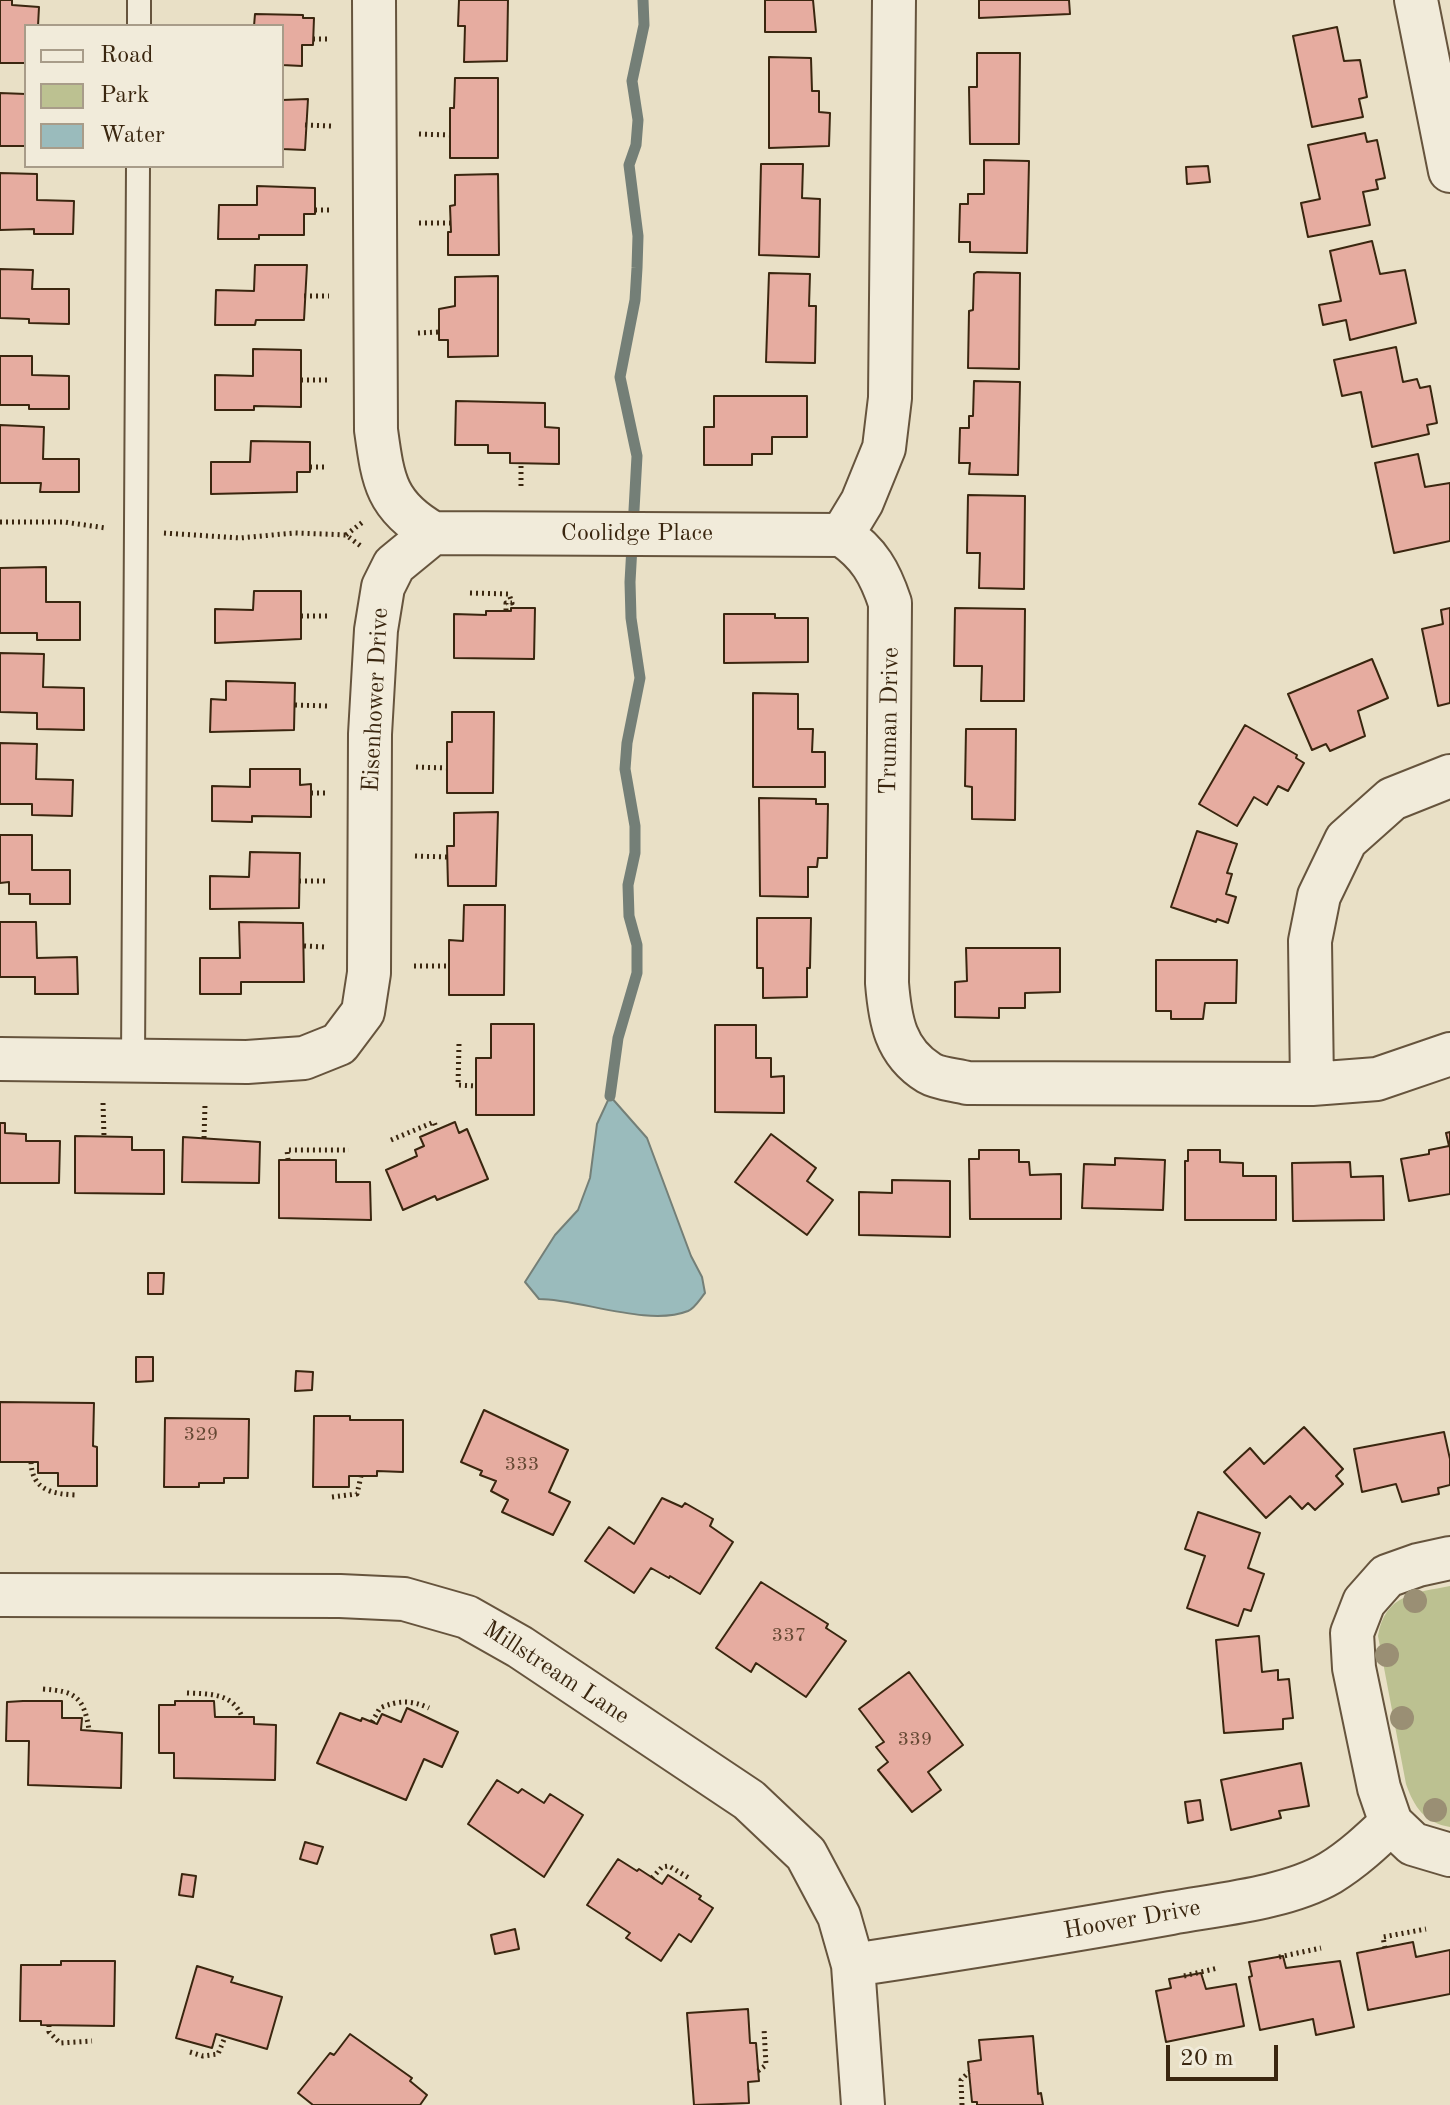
<!DOCTYPE html>
<style>
body{margin:0}
#map{position:relative;width:1450px;height:2105px;overflow:hidden;background:#e9e0c6;font-family:"Old Standard TT",serif}
canvas{display:block}
.legend{position:absolute;left:24px;top:24px;width:260px;height:144px;box-sizing:border-box;background:#f1ebda;border:2px solid #a89c89;margin:0;padding:10px 14px;list-style:none;font-size:24px;color:#3a260f}
.legend li{display:flex;align-items:center;gap:16px;height:40px}
.legend b{width:40px;border:2px solid #a89c89}
.scale{position:absolute;left:1166px;top:2045px;width:112px;height:36px;box-sizing:border-box;border:4px solid #3a260f;border-top:0;padding-left:10px;font-size:24px;line-height:28px;white-space:nowrap;color:#3a260f;-webkit-text-stroke:6px #f1ebda;paint-order:stroke}
</style>
<div id="map">
<canvas width="1450" height="2105"></canvas>
<ul class="legend">
<li><b style="height:10px;background:#f1ebda"></b>Road</li>
<li><b style="height:22px;background:#bcc191"></b>Park</li>
<li><b style="height:22px;background:#9abbbc"></b>Water</li>
</ul>
<div class="scale">20 m</div>
</div>
<script>
const context = document.querySelector('canvas').getContext('2d');
context.lineJoin = 'round';
function fill(path, color) { context.fillStyle = color; context.fill(path, 'evenodd'); }
function trace(path, color, width, dash) { context.strokeStyle = color; context.lineWidth = width; context.lineCap = dash ? 'butt' : 'round'; context.setLineDash(dash || []); context.stroke(path); }
function write(font, color, halo, rows, align = 'center') {
  context.font = font + ' "Old Standard TT",serif'; context.lineWidth = 6; context.setLineDash([]); context.textBaseline = 'middle'; context.strokeStyle = halo; context.fillStyle = color; for (const [text, x, y, turn = 0] of rows) {
    context.save(); context.translate(x, y); context.rotate((+turn || 0) * Math.PI / 180); context.textAlign = isNaN(turn) ? turn : align; if (halo) context.strokeText(text, 0, 0); context.fillText(text, 0, 0); context.restore();
  }
}
fill(new Path2D(`
 M1450 1586V1827C1425 1823 1414 1807 1406 1784L1378 1636C1385 1594 1415 1593 1450 1586Z`), '#bcc191');
const water = new Path2D(`
 M610 1096 647 1138 691 1256 702 1277 705 1293C700 1299 695 1308 688 1311 648 1327 580 1299 539 1299L525 1282 555 1235 578 1210 590 1178 597 1124Z`);
fill(water, '#9abbbc');
trace(water, '#747f77', 2);
trace(new Path2D(`
 M610 1096 618 1038 637 973V945L629 916 628 885 635 853V826L625 769 627 743 640 678 631 618 630 582 637 456 620 377 635 300 637 268 638 236 629 165 636 145 638 120 632 81 644 25 643 0`), '#747f77', 11);
const building = new Path2D(`
 M0 0H12V5L39 7 38 26H76H26V63H0Z
 M459 0H508L507 61 464 62 465 26H458Z
 M765 0H813L816 32H765Z
 M979 0H1069L1070 14 979 18Z
 M255 14 303 15V18H314L313 45H302V66L282 65V26H254Z
 M1337 27 1344 61 1360 60 1367 97 1359 99 1363 117 1312 127 1293 36Z
 M977 53H1020L1019 144H970L969 87H977Z
 M769 57 811 58 812 91H819V112L830 113 829 146 769 148Z
 M455 78H498V158H450V108H454Z
 M0 93 26 94V146H0Z
 M308 99 305 150 282 149V100Z
 M1365 133 1367 142 1377 140 1385 178 1376 180 1378 189 1363 192 1370 225 1308 237 1301 203 1320 199 1308 145Z
 M984 160 1029 161 1027 253 970 252V242H959L960 204H968V194H984Z
 M761 164H803L802 198 820 199 819 257 759 255Z
 M1208 166 1210 182 1187 184 1186 167Z
 M0 173 37 174V200L74 201 73 234H34V229L0 230Z
 M498 174 499 255H448V232H451L450 206 455 205V175Z
 M257 186 315 188V214H304V235H259V239H218L219 205H257Z
 M1372 241 1380 274 1405 270 1416 323 1350 340 1346 320 1323 325 1319 305 1341 301 1330 251Z
 M255 265H307L304 320H256L255 325H215L216 290 254 291Z
 M0 269 33 270 32 289H69V324L29 323V319L0 318Z
 M977 272 1020 273 1019 369 968 368 969 311 973 310 974 274Z
 M769 273 810 274 809 306H816L815 363 766 362Z
 M498 276V356L448 357V340H439V309L455 306V277Z
 M1396 347 1403 382 1417 379 1420 388 1430 386 1437 423 1427 425 1429 434 1372 447 1361 392 1342 396 1334 360Z
 M253 349 301 350V407L254 406V410H215V375L253 376Z
 M0 356H32V375L69 376V409H29V405H0Z
 M974 381 1020 382 1018 475 969 474 970 463H959L960 428H969V416H973Z
 M714 396H807V437H772V454H752V465H704V427H714Z
 M456 401 545 403V427L559 428V464L510 463V453H488V445H455Z
 M0 425 44 427 43 459H79V492H40L41 483H0Z
 M251 441 310 442V472H297V492L211 494V462H250Z
 M1418 454 1425 487 1450 483V541L1394 553 1375 463Z
 M968 495 1025 496 1024 589 979 588 980 553H967Z
 M46 567V602H80V640H37V633H0V568Z
 M254 591H301V639L215 643V609L253 610Z
 M511 608H535L534 659 454 658V614L486 615V611H511Z
 M955 608 1025 609 1024 701H981L982 666H954Z
 M1450 608V703L1438 706 1422 629 1443 624 1441 610Z
 M724 614H775V618H808V662L724 663Z
 M0 653 44 654 43 687 84 688V730L37 729V713L0 712Z
 M1372 659 1388 698 1358 711 1365 736 1330 751 1326 744 1312 750 1288 694Z
 M226 681 295 683 294 730 210 732 211 699 226 700Z
 M753 693 798 694V729H813L812 752H825V787H753Z
 M452 712H494L493 793H447V742H452Z
 M1245 725 1297 755 1296 758 1304 763 1288 791 1278 786 1267 805 1254 797 1237 826 1199 804Z
 M966 729H1016L1015 820 972 819V787L965 786Z
 M0 743 37 744 36 779 73 780 72 816 32 815V804H0Z
 M250 769H300V785L311 784V817L252 816V822L212 821V786L250 787Z
 M759 798 816 799V804H828L827 858H818L817 867H808V897L760 896Z
 M498 812 496 886H448L447 846H454V813Z
 M1197 831 1237 844 1227 873 1232 874 1226 894 1236 897 1228 923 1217 919 1216 922 1171 907Z
 M0 835H32V870H70V904H30V894H9V882L0 883Z
 M250 852 300 853 299 908 210 909V876L249 877Z
 M464 905H505L504 995H449V940L463 941Z
 M757 918H811L810 968H807V997L763 998V968H757Z
 M0 922H36L37 958 77 957 78 994H35V977H0Z
 M239 922 303 923 304 982H241V994H200V958H240Z
 M966 948H1060V992L1025 993V1008H999V1018L955 1017V982L967 981Z
 M1156 960H1237L1236 1003H1205L1203 1019H1171V1011H1156Z
 M491 1024H534V1115H476V1058H491Z
 M715 1025H756V1058H771V1077L784 1076V1113L715 1112Z
 M455 1122 459 1133 467 1129 488 1179 437 1200 435 1196 403 1210 386 1170 417 1156 415 1150 424 1146 420 1137Z
 M0 1123H5V1133L26 1134V1141H60L59 1183H0Z
 M1450 1132V1194L1409 1201 1401 1159 1429 1154V1150L1449 1146 1446 1133Z
 M771 1134 816 1168 807 1181 833 1200 807 1235 735 1182Z
 M75 1136 132 1137V1150H164V1194L75 1193Z
 M183 1137 260 1142 259 1183 182 1182Z
 M979 1150H1019V1162H1029L1030 1175 1061 1174V1219H970L969 1159H979Z
 M1188 1150H1220V1162L1243 1163V1176H1276V1220H1185V1161H1188Z
 M1115 1158 1165 1160 1163 1210 1082 1208 1084 1164 1115 1165Z
 M279 1160H336V1182H370L371 1220 279 1218Z
 M1350 1162 1351 1177 1383 1176 1384 1220 1293 1221 1292 1163Z
 M892 1180 950 1181V1237L859 1235V1192L892 1193Z
 M148 1273H164L163 1294H148Z
 M136 1357H153V1381L136 1382Z
 M296 1371 313 1372 312 1390 295 1391Z
 M0 1402 94 1403 93 1446 97 1447V1486H58V1473H38V1462H0Z
 M484 1410 568 1450 549 1492 570 1502 553 1535 502 1512 508 1500 491 1491 496 1481 480 1475 482 1471 461 1462Z
 M314 1416H350V1420H403V1472L377 1471V1476H349V1487H313Z
 M165 1418 249 1419 248 1478H224V1483H199V1487H164Z
 M1304 1427 1343 1469 1336 1476 1343 1484 1315 1510 1308 1503 1302 1509 1290 1496 1266 1518 1224 1472 1250 1448 1264 1464Z
 M1444 1432 1450 1459V1485L1438 1488 1439 1494 1402 1502 1396 1484 1362 1492 1354 1449Z
 M662 1498 682 1507 685 1503 713 1519 710 1526 733 1542 700 1594 670 1576 669 1578 651 1568 634 1593 585 1561 609 1527 634 1544Z
 M1198 1512 1260 1533 1248 1568 1264 1574 1251 1611 1244 1609 1238 1626 1187 1608 1205 1556 1185 1549Z
 M761 1582 828 1624 826 1628 846 1641 806 1697 756 1663 751 1672 716 1648Z
 M1259 1636 1262 1672 1278 1670V1680L1289 1679 1293 1718 1283 1719V1729L1224 1733 1216 1640Z
 M909 1672 963 1745 928 1772 941 1790 912 1812 878 1770 888 1762 876 1747 884 1742 859 1709Z
 M23 1701H62V1718H82L81 1730 122 1733 121 1788 28 1785 29 1741H6L7 1702Z
 M175 1701H214L215 1717H254V1724L276 1725 275 1780 174 1778V1753H159V1705H175Z
 M407 1708 458 1732 442 1767 424 1759 406 1800 317 1763 340 1713 361 1721 362 1718 377 1724 382 1714 401 1722Z
 M1301 1763 1309 1806 1279 1811 1281 1818 1231 1830 1221 1780Z
 M497 1780 518 1793 522 1789 544 1803 550 1794 583 1815 544 1877 468 1824Z
 M1200 1800 1203 1820 1188 1823 1185 1802Z
 M305 1842 323 1847 317 1864 300 1859Z
 M618 1859 637 1871 639 1869 662 1884 668 1875 701 1896 699 1899 713 1908 691 1942 679 1934 661 1961 626 1938 630 1933 587 1905Z
 M182 1874 196 1876 193 1897 179 1895Z
 M515 1929 519 1949 495 1954 491 1935Z
 M1413 1942 1416 1957 1450 1950V1994L1368 2010 1357 1953Z
 M1283 1956 1286 1968 1340 1961 1354 2027 1316 2035 1313 2019 1260 2030 1249 1977 1252 1976 1249 1962Z
 M61 1961H115L114 2026 41 2025V2021H20L21 1965H61Z
 M197 1966 233 1977 231 1982 282 1997 267 2049 216 2034 212 2048 176 2038Z
 M1201 1973 1206 1989 1236 1984 1244 2026 1166 2042 1156 1991 1171 1988 1169 1979Z
 M748 2009 750 2043H756L759 2081 748 2082 749 2103 694 2105 687 2013Z
 M350 2034 412 2078 410 2081 427 2095 420 2105H313L298 2093 330 2053 334 2055Z
 M1033 2036 1038 2094 1041 2093 1043 2105H977V2102H972L968 2062 981 2060 979 2040Z`);
fill(building, '#e6aca0');
trace(building, '#3a260f', 2);
const lane = new Path2D(`
 M139 26V0
 M133 1060 138 166`);
const street = new Path2D(`
 M894 0 890 398 884 448 862 502 842 535C869 553 880 573 890 603L887 983C890 1020 895 1052 929 1073 939 1079 956 1080 967 1083L1312 1084 1377 1079 1450 1054
 M1416 0 1450 171
 M433 533 842 535
 M0 1059 247 1062 304 1058 339 1044 363 1012 369 973 370 734 376 630 383 587 394 565 433 533C386 506 383 481 376 430L374 0
 M1312 1084 1310 941 1319 896 1346 840 1392 799 1450 776
 M0 1595 340 1596 404 1599 467 1617 520 1647 749 1800 806 1854 839 1916 853 1965 863 2105
 M1391 1823 1379 1788 1354 1668 1352 1633 1364 1602 1387 1576 1418 1565 1450 1558
 M853 1965C959 1949 1065 1932 1171 1913 1221 1904 1287 1898 1330 1873 1353 1859 1372 1841 1391 1823L1413 1844 1450 1855`);
trace(lane, '#66543d', 26);
trace(street, '#66543d', 46);
trace(new Path2D(`
 M313 39H331
 M305 125 331 126
 M419 134 450 135
 M315 210H330
 M419 223H451
 M304 296H329
 M418 333 439 332
 M301 380H329
 M310 467H328
 M521 486V463
 M0 522H64L106 528
 M164 533 240 538 294 533 324 534 346 535 362 547
 M346 535 364 521
 M470 593 509 594 512 603H506V611
 M301 616H327
 M295 705 327 706
 M416 767 447 768
 M311 793H327
 M415 856 447 857
 M299 881H326
 M304 946 326 947
 M414 966H449
 M459 1044 458 1085 476 1086
 M103 1103 104 1136
 M204 1138 205 1105
 M391 1140 434 1122 437 1130
 M288 1160 287 1150H349
 M31 1462C32 1490 52 1494 76 1495
 M332 1497 357 1494 361 1476
 M43 1689C74 1691 84 1696 89 1730
 M187 1693C210 1694 233 1693 242 1717
 M372 1722 380 1708C399 1700 411 1700 429 1708
 M652 1878 662 1867 669 1866 689 1878
 M1385 1948 1383 1937 1426 1929
 M1279 1957 1321 1948
 M1184 1976 1218 1968
 M49 2025V2032L60 2043 92 2041
 M190 2052 203 2056 218 2054 225 2037
 M758 2071 766 2065 764 2028
 M962 2105 961 2080 969 2072`), '#3a260f', 5, [2, 4]);
trace(lane, '#f1ebda', 22);
trace(street, '#f1ebda', 42);
context.fillStyle = '#9a8f74';
for (const [x, y] of [
 [1415,1601],
 [1387,1655],
 [1402,1718],
 [1435,1810]
]) { context.beginPath(); context.arc(x, y, 12, 0, 2 * Math.PI); context.fill(); }
write('20px', '#654833', null, [
 ["329",201,1435],
 ["333",522,1465],
 ["337",789,1636],
 ["339",915,1740]
]);
write('24px', '#3a260f', '#f1ebda', [
 ["Coolidge Place",637,534],
 ["Eisenhower Drive",376,700,-87],
 ["Truman Drive",890,721,-89],
 ["Millstream Lane",556,1673,33],
 ["Hoover Drive",1132,1920,-10]
]);
</script>
